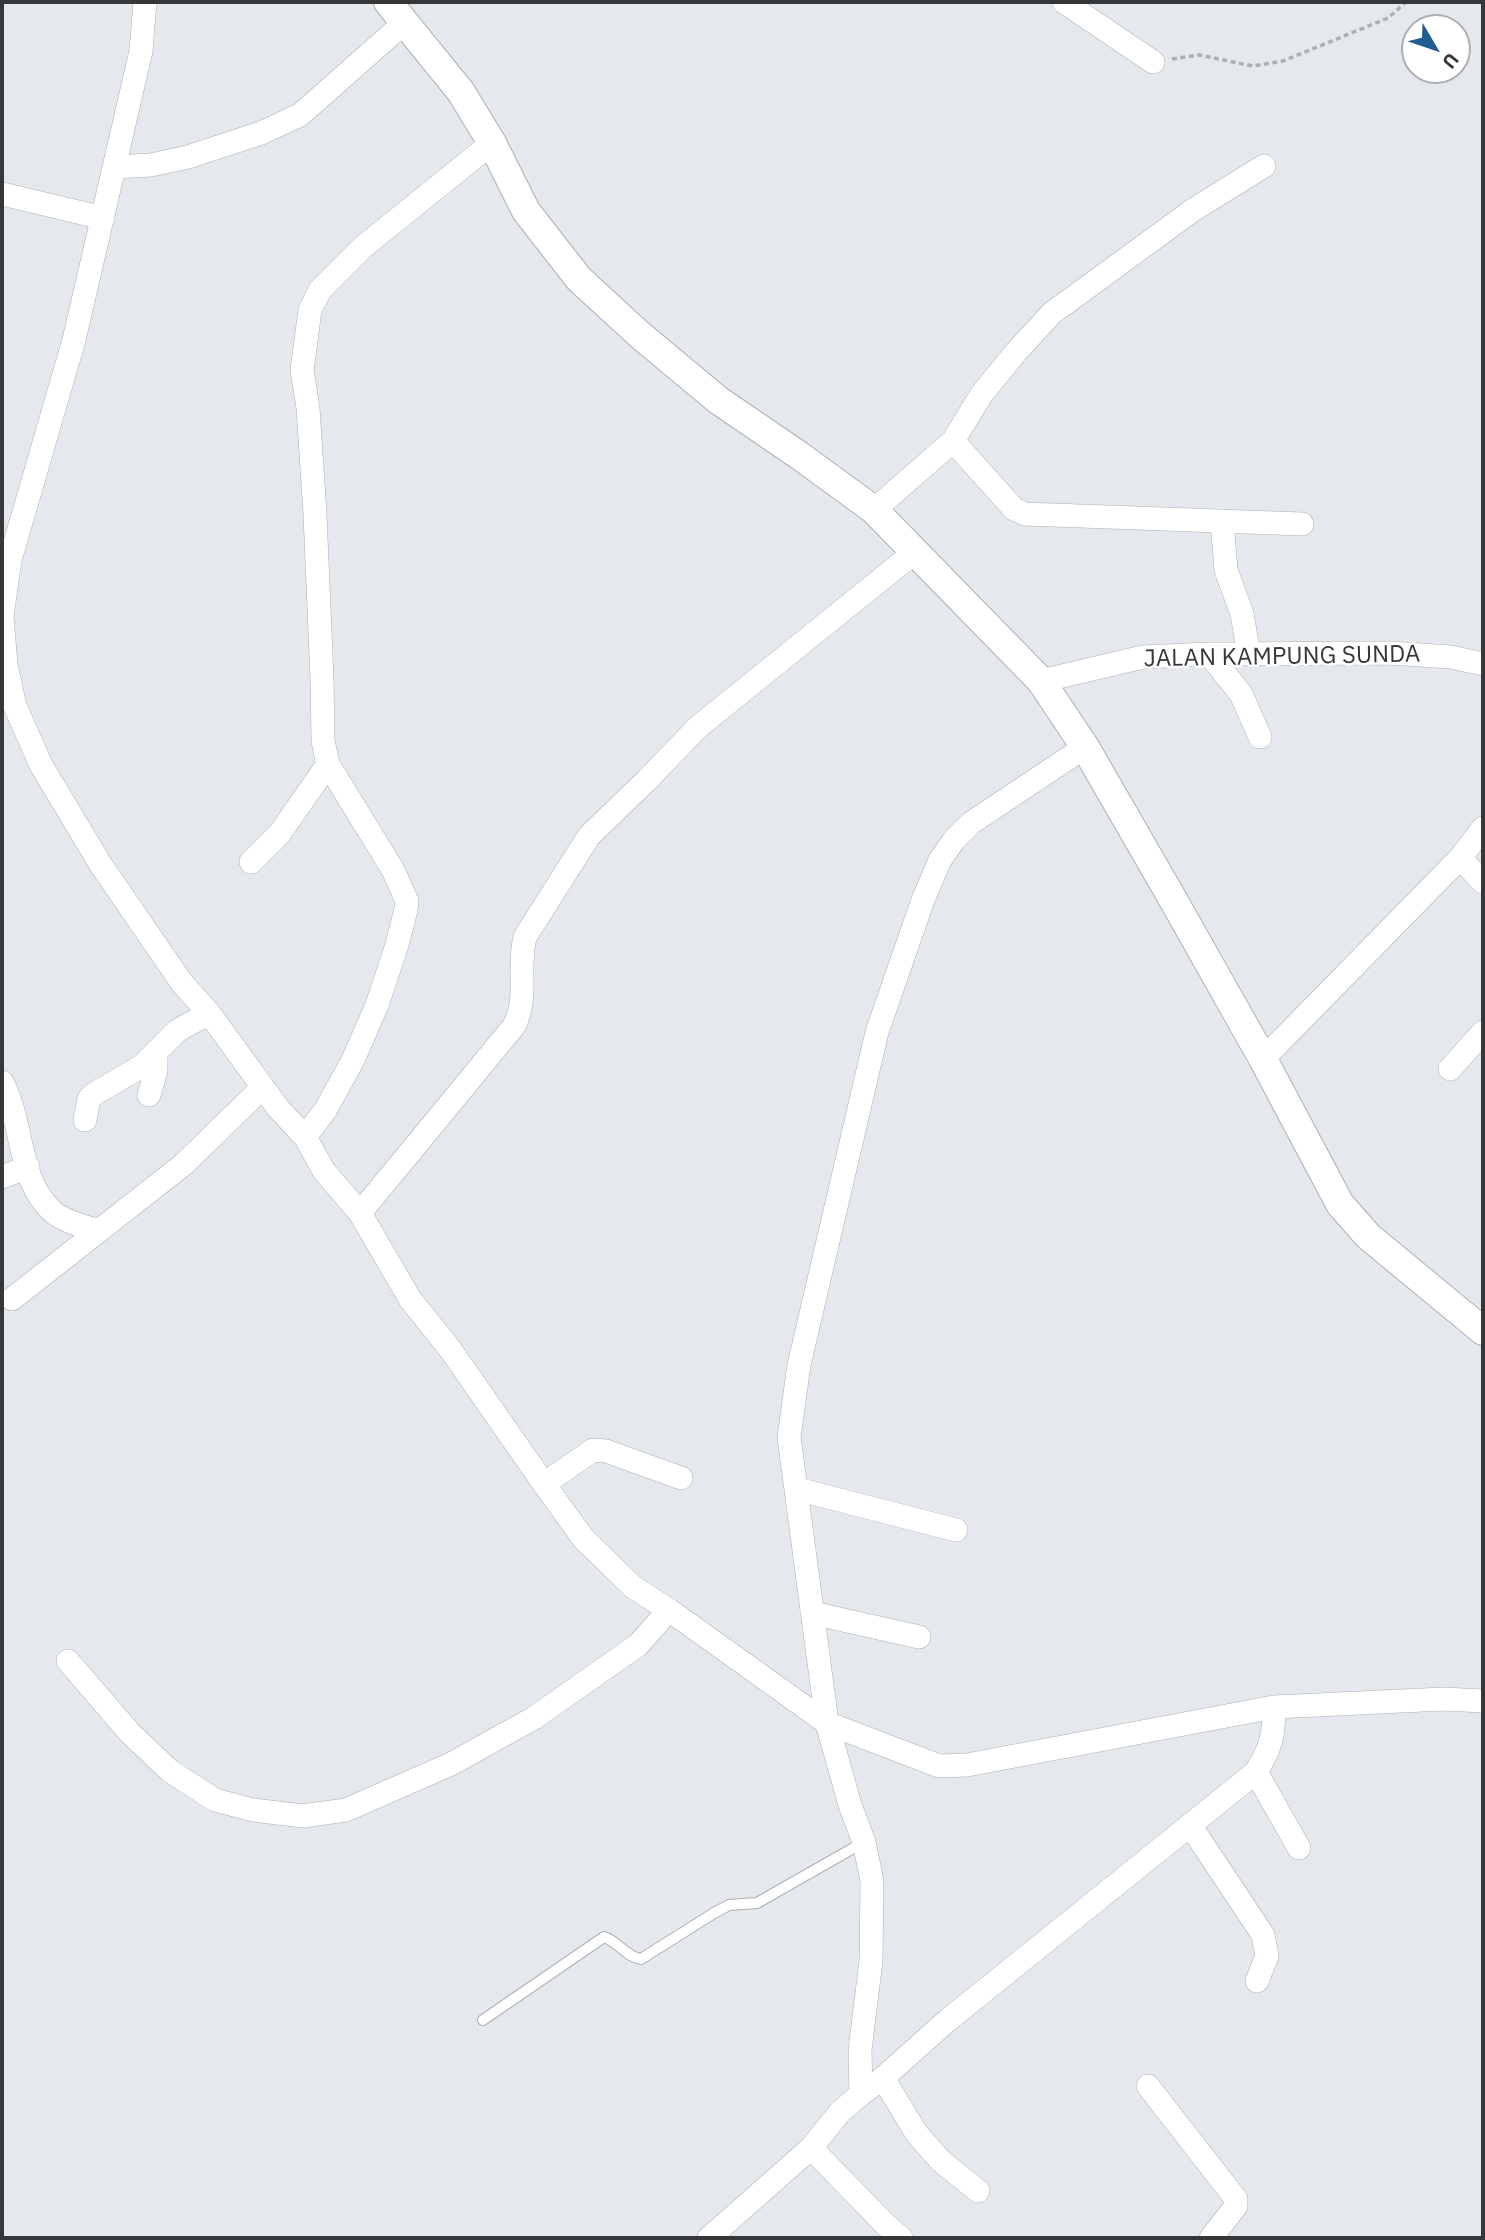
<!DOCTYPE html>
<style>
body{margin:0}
#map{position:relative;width:1485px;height:2240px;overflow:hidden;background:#e5e8ed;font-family:"IBM Plex Sans",sans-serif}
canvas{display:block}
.frame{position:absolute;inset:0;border:4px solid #353739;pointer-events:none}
.north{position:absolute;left:1401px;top:14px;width:70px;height:70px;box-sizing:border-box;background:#fff;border:2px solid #aeafb0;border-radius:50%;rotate:129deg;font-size:19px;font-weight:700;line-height:28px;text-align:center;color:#353739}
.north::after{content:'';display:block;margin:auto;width:24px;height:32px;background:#1f5c93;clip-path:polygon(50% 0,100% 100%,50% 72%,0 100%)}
</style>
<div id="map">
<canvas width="1485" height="2240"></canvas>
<div class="frame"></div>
<div class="north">U</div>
</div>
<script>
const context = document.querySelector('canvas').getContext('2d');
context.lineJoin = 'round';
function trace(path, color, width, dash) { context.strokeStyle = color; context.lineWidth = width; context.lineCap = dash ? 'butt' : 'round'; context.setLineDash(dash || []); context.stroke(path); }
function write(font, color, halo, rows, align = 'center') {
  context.font = font + ' "IBM Plex Sans",sans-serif'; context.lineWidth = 5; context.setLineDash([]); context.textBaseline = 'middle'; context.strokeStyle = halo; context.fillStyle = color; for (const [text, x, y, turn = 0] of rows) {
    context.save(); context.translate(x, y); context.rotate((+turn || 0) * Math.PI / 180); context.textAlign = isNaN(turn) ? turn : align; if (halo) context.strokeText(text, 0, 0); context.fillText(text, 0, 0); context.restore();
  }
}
const service = new Path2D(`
 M483 2020 604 1937C619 1942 626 1957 641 1959L714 1913 729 1905 757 1903 864 1842`);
const minor = new Path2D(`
 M145 2 141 51 74 340 10 560 2 616 6 665 15 706 41 765 101 865 182 983 209 1013 278 1108 305 1137 326 1109 353 1060 377 1005 396 948 406 910 407 901 393 870 328 764 323 741 322 679 315 514 308 408 302 370 310 310 320 290 363 247 492 143
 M1064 2 1153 62
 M115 167 151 165 188 157 261 133 300 115 404 23
 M2 194 103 218
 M953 441 1014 509 1025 514 1302 524
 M874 510 953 441 981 395 1016 352 1052 313 1193 210 1264 166
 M1222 521 1226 570 1242 614 1249 655
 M1209 654 1241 694 1260 737
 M1041 681 1143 657 1209 654 1390 653 1451 657 1483 664
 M1460 858 1483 882
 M251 862 280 833 328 764
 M1263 1059 1460 858 1483 828
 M1450 1069 1483 1032
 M2 1082C24 1123 17 1180 53 1212 65 1222 84 1226 98 1231
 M149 1095 156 1070V1054
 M85 1120 89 1099 94 1094 142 1066 177 1031 209 1013
 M305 1137 324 1171 360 1213 410 1299 450 1349 544 1484 583 1538 633 1587 669 1610 827 1723 939 1766 967 1765 1274 1707 1444 1699 1483 1701
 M2 1177 28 1167
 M360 1213 514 1026C529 997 517 968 525 937L589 836 646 781 698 727 915 552
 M12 1299 184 1164 263 1087
 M544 1484 593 1450 606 1451 681 1478
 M797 1489 956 1530
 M812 1613 919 1637
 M68 1661 130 1733 170 1771 215 1800 253 1810 303 1816 346 1810 451 1764 534 1718 638 1645 669 1610
 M1256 1772 1299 1848
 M1190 1825 1263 1935 1267 1956 1257 1981
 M883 2078 917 2134 941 2161 978 2191
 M1148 2086 1236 2199V2206L1211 2238
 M861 2094 883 2078 948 2020 1256 1772C1271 1748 1274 1735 1274 1707
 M811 2148 885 2224 901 2238
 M709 2238 811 2148 840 2112 861 2094 860 2050 871 1961 872 1881 864 1842 850 1805 827 1723 789 1437 799 1365 877 1032 923 900 940 860 954 840 971 823 1085 747`);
const tertiary = new Path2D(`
 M388 2 461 92 492 143 526 211 579 279 640 335 718 400 800 456 874 510 1041 681 1085 747 1175 903 1263 1059 1340 1204 1368 1236 1483 1331`);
trace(service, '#acafb4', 12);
trace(minor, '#acafb4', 24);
trace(tertiary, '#acafb4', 30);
trace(new Path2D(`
 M1172 59 1199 55 1253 66 1283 61 1388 18 1406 2`), '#acafb3', 3.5, [5, 3.5]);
trace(service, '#fff', 10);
trace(minor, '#fff', 23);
trace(tertiary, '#fff', 28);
write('24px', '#353739', '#fff', [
 ["JALAN KAMPUNG SUNDA",1282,657,-1]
]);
</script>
